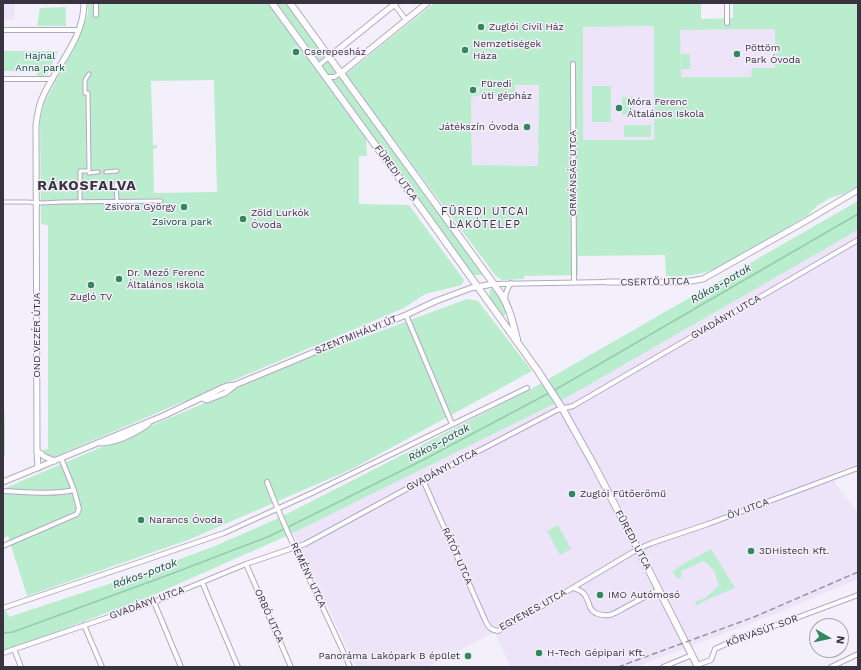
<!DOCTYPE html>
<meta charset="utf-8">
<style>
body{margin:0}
#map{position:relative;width:861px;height:670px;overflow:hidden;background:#f4f0fb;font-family:"Work Sans",sans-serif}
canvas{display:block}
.frame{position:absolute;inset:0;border:4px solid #38333e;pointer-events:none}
.north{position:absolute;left:809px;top:618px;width:40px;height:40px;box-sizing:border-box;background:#f4f0fb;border:1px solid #a9a4af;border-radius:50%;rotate:99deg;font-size:11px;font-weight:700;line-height:16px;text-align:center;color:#38333e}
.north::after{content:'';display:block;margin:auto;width:14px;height:18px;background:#31885c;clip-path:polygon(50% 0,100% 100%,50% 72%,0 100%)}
</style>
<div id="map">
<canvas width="861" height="670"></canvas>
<div class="frame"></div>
<div class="north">N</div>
</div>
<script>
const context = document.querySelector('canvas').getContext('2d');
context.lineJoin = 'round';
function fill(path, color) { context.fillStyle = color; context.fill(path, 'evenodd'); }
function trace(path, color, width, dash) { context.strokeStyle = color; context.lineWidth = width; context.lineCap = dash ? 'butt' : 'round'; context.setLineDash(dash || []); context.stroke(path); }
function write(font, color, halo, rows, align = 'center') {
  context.font = font + ' "Work Sans",sans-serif'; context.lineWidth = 3; context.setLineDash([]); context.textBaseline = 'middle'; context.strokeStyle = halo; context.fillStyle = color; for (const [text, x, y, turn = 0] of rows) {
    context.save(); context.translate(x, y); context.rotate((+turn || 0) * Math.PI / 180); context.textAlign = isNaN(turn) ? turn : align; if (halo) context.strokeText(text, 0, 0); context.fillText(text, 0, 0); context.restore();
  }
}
fill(new Path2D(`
 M3 3H15L14 20H3Z
 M654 26V140H583V27Z
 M775 29 776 90 681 91 680 30Z
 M539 85 538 166 472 165 471 96H478V86Z
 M858 230V464L829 475 858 513V579L768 617 635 667H510L495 632 427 667H356L293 533 566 398Z`), '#ede4fa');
fill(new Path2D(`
 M88 3H270L366 136 367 156H359V204L409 205 464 280 462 285 425 294 404 308 201 394V398L180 403 54 457 47 456 43 450 48 449V225L41 224 40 122 44 103 73 50 88 14ZM214 80 217 192 154 193 153 149 157 148V145H153L151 81Z
 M277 3H287L483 275H473Z
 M434 3H704L701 4V19L733 18V3H858V186L843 194 830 198 817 206 807 216 716 269C698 275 685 277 666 276L665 255 578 256V275L524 276V279L502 280 496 276 345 75ZM654 26V140H583V27ZM775 29V68H752L751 77H681L680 30ZM515 85H539L538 166 472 165 471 97 478 96V86H480L479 96 515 95Z
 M66 7V26H37L40 8Z
 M3 51H58L47 75 37 77V72L3 71Z
 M681 54H690V69H681Z
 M592 86H611V122H592Z
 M622 97H634V114L622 115Z
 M624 125H651V137H624Z
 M858 201V230L566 398 293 533 149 597 3 652V612L6 611 9 617 148 571 215 546 281 517 531 389Z
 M493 288 504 305 506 313 504 316 501 315C495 306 487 301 490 289Z
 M467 299 478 301 532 371 352 469 188 540 27 596 8 536 3 538V489L228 393 250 381 289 365Z
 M3 380 5 425V456H3Z
 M558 525 571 549 560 555 547 531Z
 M711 549 735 588 710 598 696 606 695 602 705 598 719 586 714 570 704 561 681 571V577L677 579 673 572 678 567Z`), '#b9edcd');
trace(new Path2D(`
 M553 391 858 214
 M3 633 13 632 171 574 270 536 423 460 549 393`), '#92ceaa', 1.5);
trace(new Path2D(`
 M98 172H106
 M116 184V179`), '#cecad5', 3, [3, 1.5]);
const pedestrian = new Path2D(`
 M89 171V173L98 172
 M106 172 117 171
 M116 184 117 201
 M3 202H27L42 203 62 202 161 201
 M80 202V171H89L88 93H85V80L89 74`);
const minor = new Path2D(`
 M393 3 406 20
 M96 15V3
 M727 23V3
 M3 30H79
 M573 64 574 282
 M318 66 329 57
 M327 77H334L341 73
 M3 79H53
 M493 284 607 282
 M505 300C505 293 507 289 511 283
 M406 315 452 424
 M423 480 486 622C489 628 491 630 498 631L544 605 638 549 652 543 708 524 858 468
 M267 482C291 546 323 605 350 667
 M3 491C27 492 51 495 74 490
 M3 546 77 514 79 509 74 490 61 458
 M246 564 291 667
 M202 582 238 667
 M573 588C585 591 586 596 590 607 593 614 602 616 609 615 615 614 620 610 626 607 637 601 648 595 659 590
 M154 602 181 667
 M3 608 143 561 224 533 312 493 527 388
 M84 625 102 667
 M14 649 21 667
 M3 653 115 615 154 602 246 564 305 544 423 480 557 410 573 406 858 240
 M697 665 711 660 715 649C734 640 759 629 780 624L858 595
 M663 667 692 655
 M831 667 858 654`);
const tertiary = new Path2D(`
 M329 57 396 3
 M341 73 427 3
 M607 282H685L703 279 806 221 858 190
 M204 399 207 400 225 393 234 386
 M101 443C119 442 134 434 148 424
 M37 451 45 457 55 461
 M38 468 37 451 36 125C37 117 38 109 41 101 54 68 84 40 84 3
 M3 482 163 416 222 388 227 386 235 385 341 341 406 315 436 301 471 288 493 284`);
const secondary = new Path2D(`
 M272 3 424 212 538 371 562 408 595 467 641 555 698 667
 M290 3 501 294C510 308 513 324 517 339`);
trace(pedestrian, '#b3a8c3', 5);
trace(minor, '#b3a8c3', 6);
trace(tertiary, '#b3a8c3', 7);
trace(secondary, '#b3a8c3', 8);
trace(pedestrian, '#fff', 3);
trace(minor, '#fff', 4);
trace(tertiary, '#fff', 5);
trace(secondary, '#fff', 6);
trace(new Path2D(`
 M618 667 754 617 858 572`), '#98949f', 1.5, [6, 3]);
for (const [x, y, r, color] of [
 [481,27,4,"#31885c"],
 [465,50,4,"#31885c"],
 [296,52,4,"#31885c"],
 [737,54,4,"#31885c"],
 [473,90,4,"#31885c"],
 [619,108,4,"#31885c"],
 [527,127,4,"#31885c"],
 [184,207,4,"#31885c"],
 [243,219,4,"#31885c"],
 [119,279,4,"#31885c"],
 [91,285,4,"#31885c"],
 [572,494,4,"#31885c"],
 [141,520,4,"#31885c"],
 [751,551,4,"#31885c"],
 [600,595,4,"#31885c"],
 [539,653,4,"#31885c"],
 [468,656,4,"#31885c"]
]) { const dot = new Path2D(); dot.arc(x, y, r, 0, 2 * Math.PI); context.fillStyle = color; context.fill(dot); trace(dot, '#f4f0fb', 1.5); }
write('10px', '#38333e', '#f4f0fb', [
 ["Zuglói Civil Ház",489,27],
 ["Nemzetiségek",473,44],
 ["Háza",473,56],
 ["Pöttöm",745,48],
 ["Park Óvoda",745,60],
 ["Cserepesház",304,52],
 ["Füredi",481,84],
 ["úti gépház",481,96],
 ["Móra Ferenc",627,102],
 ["Általános Iskola",627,114],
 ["Játékszín Óvoda",519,127,"right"],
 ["Zsivora György",176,207,"right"],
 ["Zöld Lurkók",251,213],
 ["Óvoda",251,225],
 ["Dr. Mező Ferenc",127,273],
 ["Általános Iskola",127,285],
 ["Zugló TV",91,297,"center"],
 ["Zuglói Fűtőerőmű",580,494],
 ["Narancs Óvoda",149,520],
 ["3DHistech Kft.",759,551],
 ["IMO Autómosó",608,595],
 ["H-Tech Gépipari Kft.",547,653],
 ["Panoráma Lakópark B épület",460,656,"right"]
], 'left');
write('10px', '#004e2d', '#f4f0fb', [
 ["Hajnal",40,56],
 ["Anna park",40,68],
 ["Zsivora park",182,222]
]);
write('10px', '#38333e', '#f4f0fb', [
 ["FÜREDI UTCA",396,173,54],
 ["ORMÁNSÁG UTCA",573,173,-90],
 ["CSERTŐ UTCA",655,282,-1],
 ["GVADÁNYI UTCA",726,317,-30],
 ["OND VEZÉR ÚTJA",37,335,-90],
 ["SZENTMIHÁLYI ÚT",356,335,-22],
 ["GVADÁNYI UTCA",442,470,-28],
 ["ÖV UTCA",748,509,-20],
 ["FÜREDI UTCA",633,540,62],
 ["RÁTÓT UTCA",457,556,66],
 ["REMÉNY UTCA",308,575,65],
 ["GVADÁNYI UTCA",147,603,-20],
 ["EGYENES UTCA",533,610,-29],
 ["ORBÓ UTCA",269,616,66],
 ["KÖRVASÚT SOR",762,631,-20]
]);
context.letterSpacing = '1px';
write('11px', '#38333e', '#f4f0fb', [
 ["FÜREDI UTCAI",485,212],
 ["LAKÓTELEP",485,225]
]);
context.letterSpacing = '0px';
write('italic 11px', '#0e5635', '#f4f0fb', [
 ["Rákos-patak",721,284,-30],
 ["Rákos-patak",439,443,-28],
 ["Rákos-patak",145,574,-20]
]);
context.letterSpacing = '1px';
write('bold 14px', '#38333e', '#f4f0fb', [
 ["RÁKOSFALVA",87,186]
]);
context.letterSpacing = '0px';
</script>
